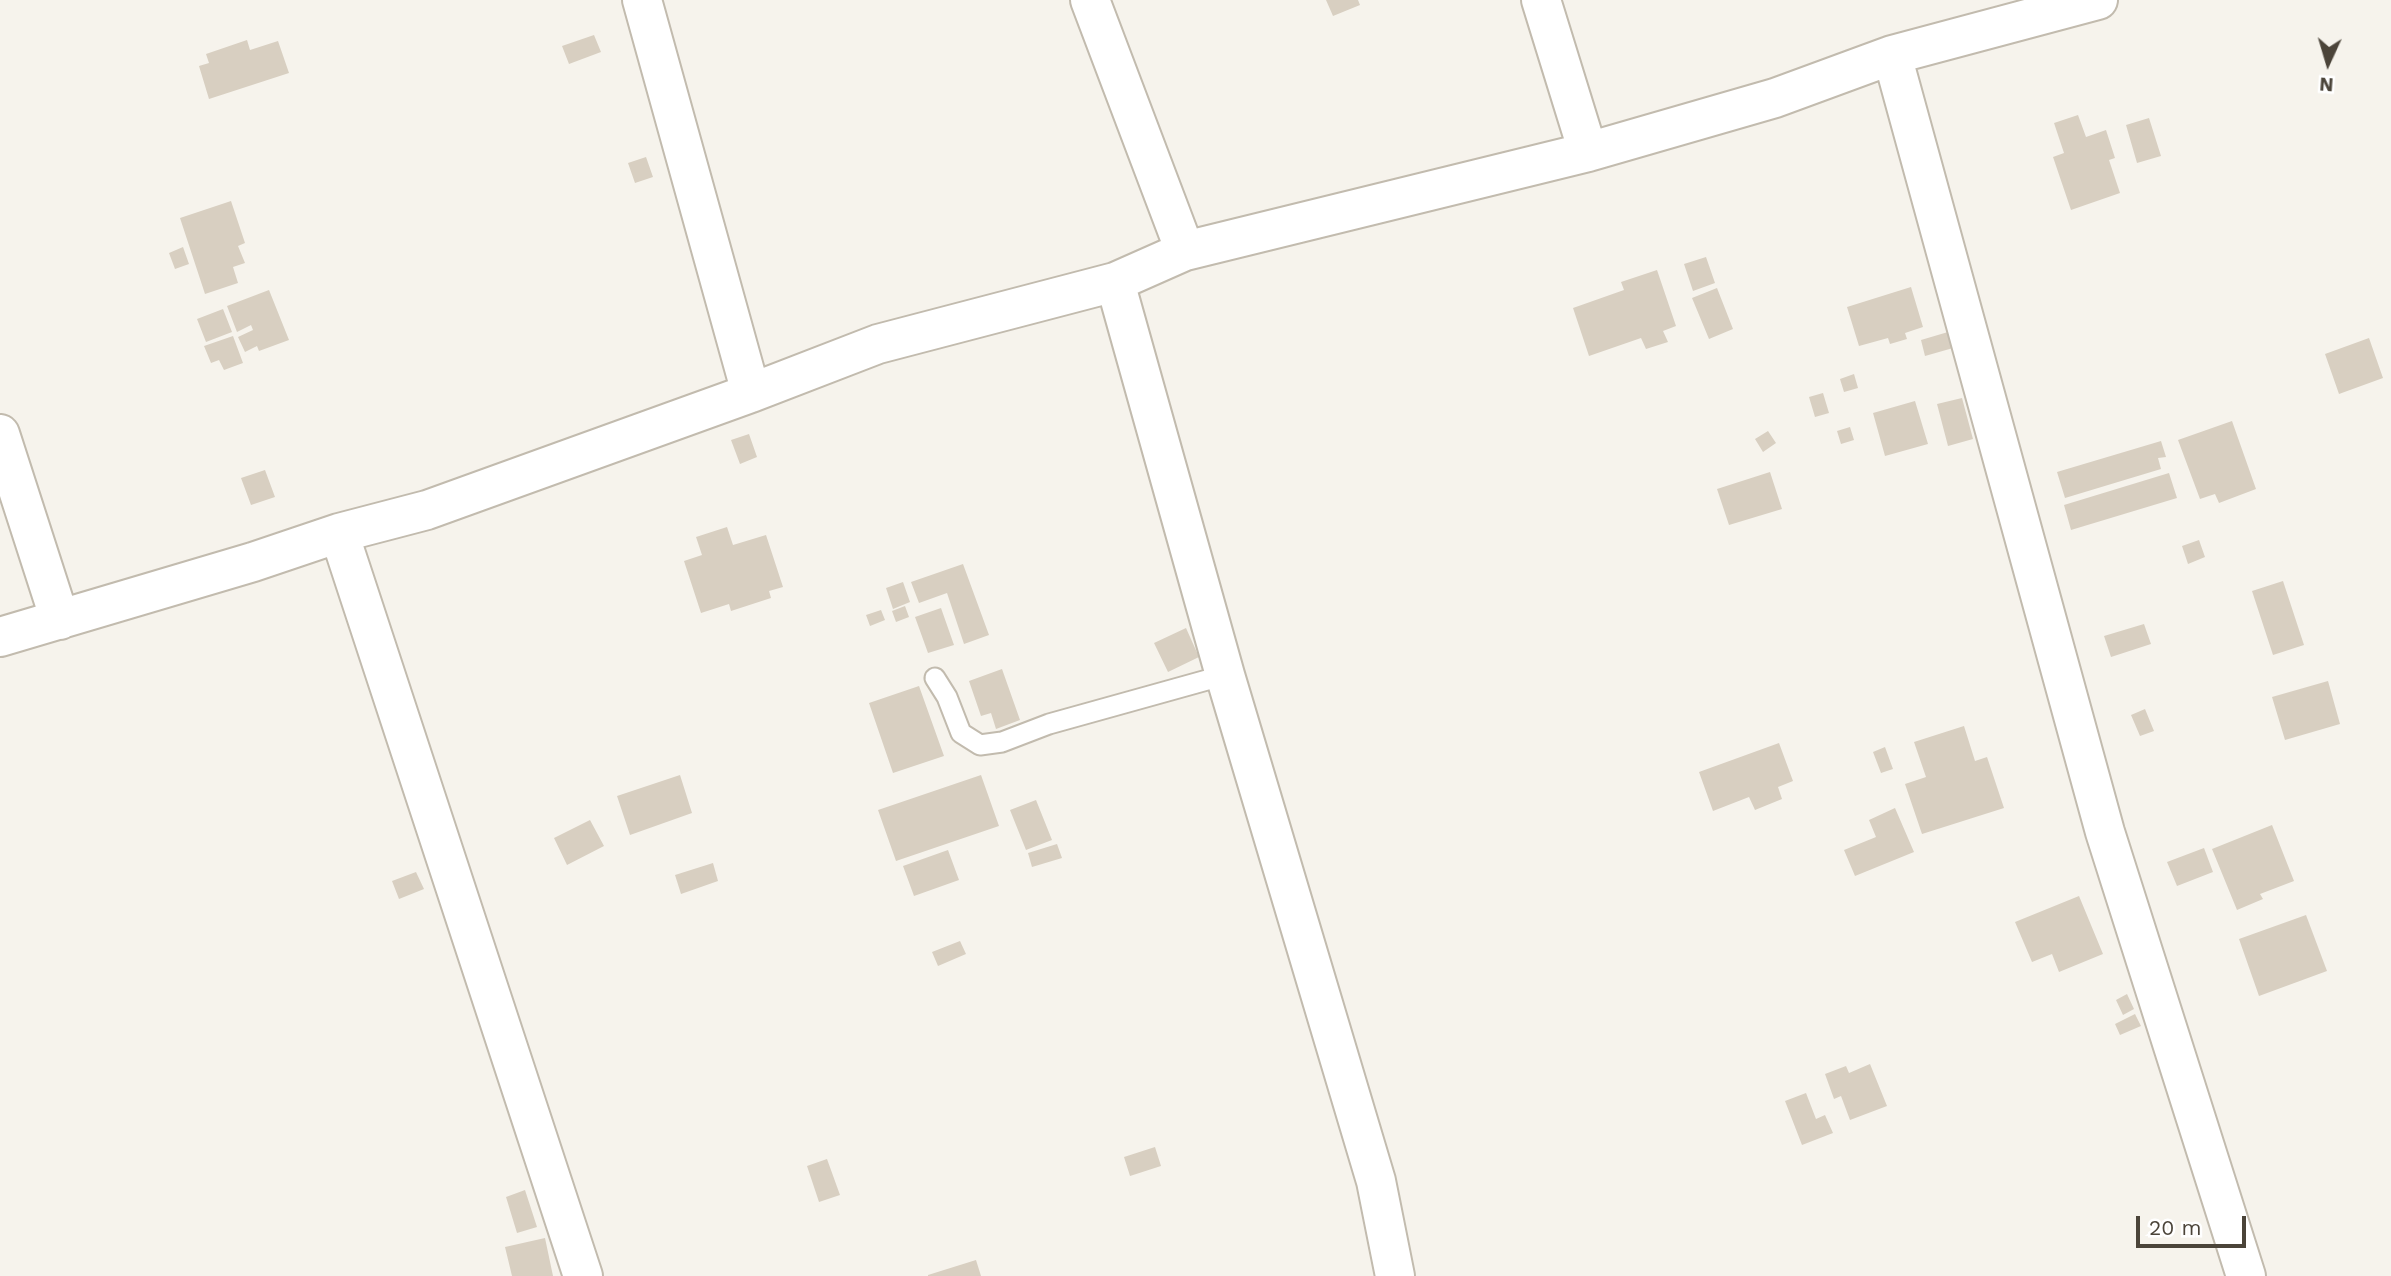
<!DOCTYPE html>
<style>
body{margin:0}
#map{position:relative;width:2391px;height:1276px;overflow:hidden;background:#f6f3ec;font-family:"Work Sans",sans-serif}
canvas{display:block}
.north{position:absolute;left:2293px;top:28px;width:70px;height:70px;-webkit-text-stroke:5px #fff;paint-order:stroke;rotate:184deg;font-size:19px;font-weight:700;line-height:28px;text-align:center;color:#4b4439}
.north::after{content:'';display:block;margin:auto;width:24px;height:32px;background:#4b4439;clip-path:polygon(50% 0,100% 100%,50% 72%,0 100%)}
.scale{position:absolute;left:2136px;top:1216px;width:110px;height:32px;box-sizing:border-box;border:4px solid #4b4439;border-top:0;padding-left:9px;font-size:21px;line-height:24px;white-space:nowrap;color:#4b4439;-webkit-text-stroke:5px #fff;paint-order:stroke}
</style>
<div id="map">
<canvas width="2391" height="1276"></canvas>
<div class="north">N</div>
<div class="scale">20 m</div>
</div>
<script>
const context = document.querySelector('canvas').getContext('2d');
context.lineJoin = 'round';
function fill(path, color) { context.fillStyle = color; context.fill(path, 'evenodd'); }
function trace(path, color, width, dash) { context.strokeStyle = color; context.lineWidth = width; context.lineCap = dash ? 'butt' : 'round'; context.setLineDash(dash || []); context.stroke(path); }
fill(new Path2D(`
 M1326 0H1358L1360 5 1333 16Z
 M594 35 601 52 569 64 562 46Z
 M247 40 250 50 278 41 289 73 209 99 199 66 209 63 206 54Z
 M2078 115 2086 137 2106 130 2115 158 2109 160 2120 193 2071 210 2053 157 2064 153 2054 123Z
 M2149 118 2161 156 2137 163 2126 125Z
 M646 157 653 177 635 183 628 163Z
 M231 201 245 243 238 246 245 263 233 267 238 283 205 294 180 218Z
 M183 247 189 264 175 269 169 253Z
 M1706 257 1715 283 1693 291 1684 264Z
 M1657 270 1676 326 1663 331 1668 342 1646 349 1641 338 1589 356 1573 308 1624 290 1621 282Z
 M1911 287 1923 327 1905 333 1907 339 1890 344 1888 338 1859 346 1847 307Z
 M1717 288 1733 329 1709 339 1692 298Z
 M269 290 289 340 259 351 257 346 245 352 238 337 253 330 251 325 237 332 227 306Z
 M223 309 232 332 206 342 197 319Z
 M1948 332 1953 348 1925 356 1921 340Z
 M233 336 243 363 224 370 219 360 211 363 204 346Z
 M2369 338 2383 378 2339 394 2325 354Z
 M1854 374 1858 388 1844 392 1840 379Z
 M1823 393 1829 413 1815 417 1809 397Z
 M1962 398 1973 439 1948 446 1937 404Z
 M1915 401 1928 444 1885 456 1873 413Z
 M2232 421 2256 489 2219 503 2215 494 2200 499 2178 440Z
 M1850 427 1854 440 1841 444 1837 431Z
 M1768 431 1776 443 1763 452 1755 439Z
 M749 434 757 457 740 464 731 440Z
 M2161 441 2166 457 2158 458 2161 469 2065 498 2057 472Z
 M265 470 275 497 251 505 241 478Z
 M1770 472 1782 509 1729 525 1717 489Z
 M2169 473 2177 498 2071 530 2064 505Z
 M727 527 733 545 766 535 783 587 769 591 771 598 731 611 729 604 701 613 684 561 702 555 696 537Z
 M2199 540 2205 557 2188 564 2182 546Z
 M963 564 989 635 964 644 947 593 919 603 911 582Z
 M2283 581 2304 645 2273 655 2252 591Z
 M903 582 910 602 893 609 886 588Z
 M905 606 909 617 896 622 892 611Z
 M941 608 954 645 928 653 915 617Z
 M881 610 885 620 870 626 866 615Z
 M2144 624 2151 644 2111 657 2104 636Z
 M1186 628 1199 657 1168 672 1154 643Z
 M1002 669 1020 720 996 729 991 713 981 716 969 681Z
 M2328 681 2340 724 2285 740 2272 697Z
 M919 686 944 756 893 773 869 703Z
 M2145 709 2154 731 2140 736 2131 715Z
 M1964 726 1975 761 1987 757 2004 808 1922 834 1905 784 1926 777 1914 742Z
 M1779 743 1793 781 1778 787 1782 799 1755 810 1749 797 1713 811 1699 772Z
 M1885 747 1893 769 1881 773 1873 752Z
 M680 775 692 813 630 835 617 796Z
 M981 775 999 826 896 861 878 810Z
 M1036 800 1052 840 1026 850 1010 810Z
 M1895 808 1914 852 1855 876 1844 850 1876 837 1869 820Z
 M590 820 604 846 567 865 554 838Z
 M2272 825 2294 881 2260 894 2263 899 2237 910 2212 849Z
 M1057 844 1062 858 1032 867 1028 853Z
 M2204 848 2213 872 2177 886 2167 862Z
 M948 850 959 880 914 896 903 866Z
 M713 863 718 881 681 894 675 875Z
 M416 872 424 889 399 899 392 881Z
 M2079 896 2103 954 2059 972 2052 954 2032 962 2015 922Z
 M2306 915 2327 971 2259 996 2239 939Z
 M960 941 966 954 938 966 932 952Z
 M2127 994 2134 1009 2123 1015 2116 1000Z
 M2135 1014 2141 1026 2120 1035 2115 1024Z
 M1870 1064 1887 1106 1850 1120 1841 1096 1834 1099 1825 1074 1846 1066 1849 1073Z
 M1806 1093 1816 1119 1825 1115 1833 1133 1802 1145 1785 1101Z
 M1155 1147 1161 1166 1130 1176 1124 1157Z
 M827 1159 840 1195 819 1202 807 1166Z
 M525 1190 537 1227 517 1233 506 1197Z
 M545 1238 553 1276H512L505 1247Z
 M976 1260 981 1276H928V1275Z`), '#d8cfc1');
const lane = new Path2D(`
 M935 678 947 697 961 733 980 745 1002 742 1049 724 1225 675`);
const street = new Path2D(`
 M642 0 751 393
 M1090 0 1185 251
 M1541 0 1588 152
 M1892 55 2105 832 2246 1276
 M1115 282 1225 675 1376 1181 1395 1276
 M0 434 60 620
 M339 533 583 1276
 M0 637 253 562 339 533 427 510 751 393 878 344 1115 282 1185 251 1588 152 1775 98 1892 55 2098 0`);
trace(lane, '#c2bbae', 23);
trace(street, '#c2bbae', 42);
trace(lane, '#fff', 19);
trace(street, '#fff', 38);
</script>
